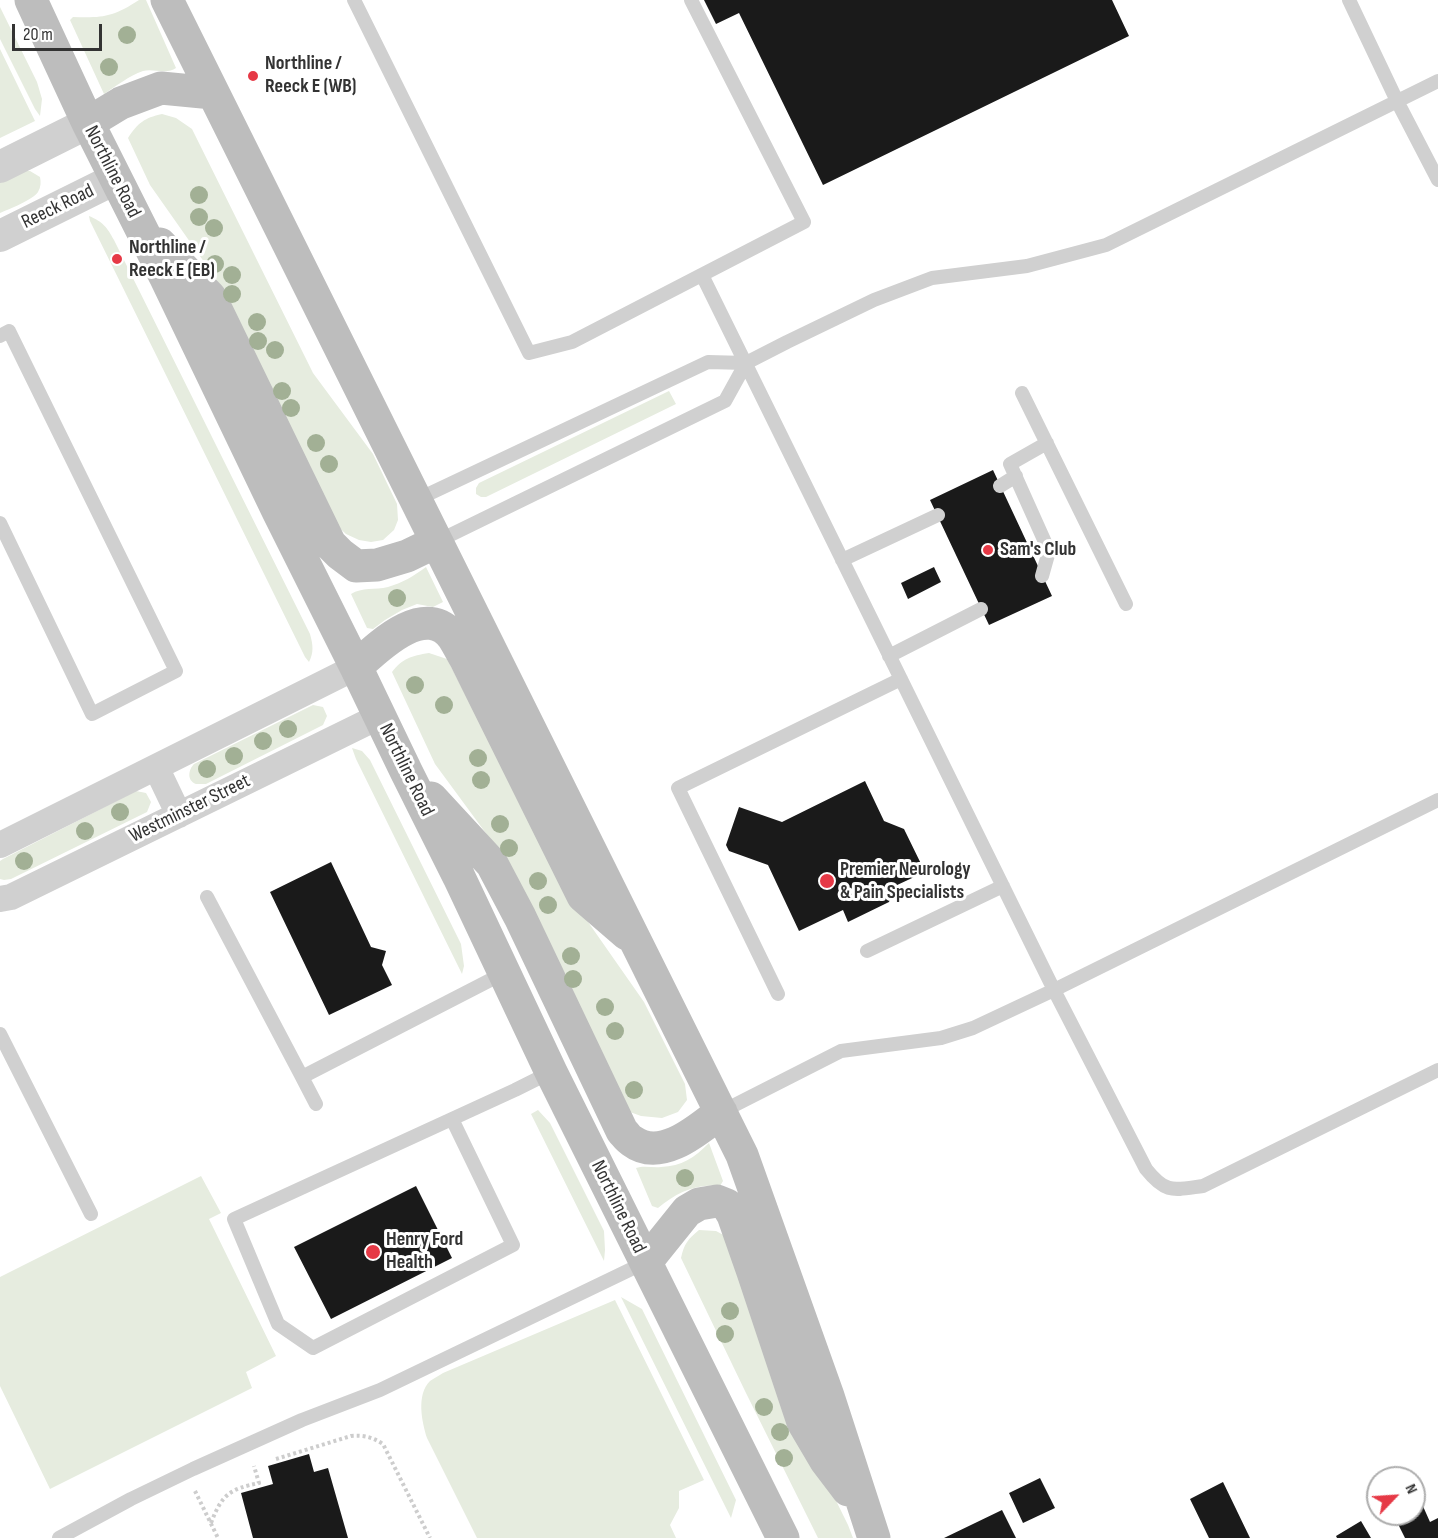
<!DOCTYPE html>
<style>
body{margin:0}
#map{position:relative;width:1438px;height:1538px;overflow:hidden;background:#fff;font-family:"Sofia Sans Condensed",sans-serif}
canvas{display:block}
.north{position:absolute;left:1366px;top:1466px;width:60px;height:60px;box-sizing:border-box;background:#fff;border:2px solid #adadad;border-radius:50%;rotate:65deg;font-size:16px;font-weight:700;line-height:24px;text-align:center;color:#333}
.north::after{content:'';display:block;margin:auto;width:21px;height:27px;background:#e63946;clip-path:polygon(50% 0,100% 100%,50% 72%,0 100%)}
.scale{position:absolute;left:12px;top:24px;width:90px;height:27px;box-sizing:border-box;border:3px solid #333;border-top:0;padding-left:8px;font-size:18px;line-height:21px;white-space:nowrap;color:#333;-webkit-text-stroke:4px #fff;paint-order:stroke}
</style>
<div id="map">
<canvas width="1438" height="1538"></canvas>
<div class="north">N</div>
<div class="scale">20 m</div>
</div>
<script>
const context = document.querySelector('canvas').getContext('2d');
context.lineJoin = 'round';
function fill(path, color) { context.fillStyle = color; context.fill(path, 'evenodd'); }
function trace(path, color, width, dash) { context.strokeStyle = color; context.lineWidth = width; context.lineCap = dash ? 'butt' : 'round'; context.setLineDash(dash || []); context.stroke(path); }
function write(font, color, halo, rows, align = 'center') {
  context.font = font + ' "Sofia Sans Condensed",sans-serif'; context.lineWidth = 6; context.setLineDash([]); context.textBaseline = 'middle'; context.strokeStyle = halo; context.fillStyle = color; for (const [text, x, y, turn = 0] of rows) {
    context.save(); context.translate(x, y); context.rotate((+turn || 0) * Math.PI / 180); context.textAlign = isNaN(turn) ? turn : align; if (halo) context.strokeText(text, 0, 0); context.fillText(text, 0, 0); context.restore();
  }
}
fill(new Path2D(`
 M139 0H146L176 68C167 75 153 68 143 71 129 76 116 86 104 94L70 20 73 17C103 18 113 17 139 0Z
 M0 7 37 82 42 99 40 116 35 109 0 39Z
 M0 49 35 121 0 138Z
 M162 114 176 118 192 129 313 373 373 454 397 504 398 520 394 530 383 540 371 542 359 540 346 534 334 523 221 286 150 185 128 138C138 123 144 118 162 114Z
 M24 171H30L40 177C41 182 41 187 38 192 33 200 9 209 0 213V183Z
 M89 216C103 222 107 227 114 240L310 634C313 645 314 652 309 662L305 657 90 221Z
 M669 391 676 404 486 497H481L476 494V488L479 483Z
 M426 567 443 602 433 607 417 604 402 610 385 620 373 629 367 628 351 594C362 587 375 590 388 587 402 583 414 576 426 567Z
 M429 653 447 659 572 899 644 1002 685 1084 687 1100 678 1112 662 1118 641 1116 630 1112 499 851 435 764 392 672C403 658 411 656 429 653Z
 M313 705 323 707 327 716 323 725 206 784C204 784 197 784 196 784 186 780 189 769 194 764Z
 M352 748 362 751 370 760 461 944 464 966 462 974 356 759Z
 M136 791 146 793 151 802 147 812 11 879 4 880 0 879V861L3 859Z
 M538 1110 550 1123 604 1231 605 1250 604 1261 531 1114Z
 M709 1143 723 1181 720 1186C696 1183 676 1193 658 1208L652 1206 636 1168C644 1165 652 1168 661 1167 682 1166 694 1158 709 1143Z
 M201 1176 221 1213 209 1219 276 1356 246 1372 252 1388 50 1489 0 1386V1277Z
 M699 1230 716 1231 731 1239 790 1407 848 1525 853 1538H818L745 1391 681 1258C684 1244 688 1239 699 1230Z
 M621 1297 642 1309 736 1500 731 1518Z
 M615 1300 704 1480 679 1491V1508L670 1525 676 1538H477L427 1438C422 1422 416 1395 430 1381 434 1378 439 1376 443 1373Z`), '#e6ecdf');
fill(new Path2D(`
 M704 0H1112L1129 36 823 185 739 13 716 24Z
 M993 470 1052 596 989 625 930 500Z
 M934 567 941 582 908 599 901 583Z
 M865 781 884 821 904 829 925 872 895 886 889 902 848 922 843 910 799 931 768 865 729 851 726 845 739 807 782 822Z
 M331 862 371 947 386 951 382 965 392 985 329 1015 270 892Z
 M416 1186 452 1258 331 1319 294 1247Z
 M309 1454 314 1472 328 1468 348 1538H253L241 1493 273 1484 268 1466Z
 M1040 1478 1055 1508 1023 1523 1009 1493Z
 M1223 1482 1250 1538H1209L1190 1499Z
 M1422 1504 1430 1522 1438 1518V1538H1405L1395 1518 1402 1514H1414V1508Z
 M1002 1510 1016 1538H944Z
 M1361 1521 1371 1538H1337L1336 1536Z`), '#1a1a1a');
trace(new Path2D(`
 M276 1459 351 1436C364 1435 372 1437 383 1444L430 1538
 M195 1491 218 1538
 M211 1523C222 1494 230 1489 259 1483L254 1466`), '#cdcdcd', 4, [3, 3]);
trace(new Path2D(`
 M354 0 529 353 572 342 804 222 691 0
 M1349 0 1397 101 1438 180
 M702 275 1054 990 1146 1169C1166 1194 1173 1190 1203 1186L1438 1070
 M0 336 9 331 176 671 92 714 0 523
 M746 363 787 342 874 300 932 278 1027 266 1106 245 1438 81
 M1022 393 1126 604
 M1000 486 1016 476
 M416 500 708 362 746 363 725 401 436 542
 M842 560 938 515
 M1042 576 1049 551 1010 464 1047 443
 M889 656 981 609
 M207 897 302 1077 504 973
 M867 951 1003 886
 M778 994 678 788 901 679
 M0 1034 91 1214
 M302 1077 316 1104
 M721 1112 841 1051 941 1038 973 1028 1054 990 1438 800
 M452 1119 513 1245 313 1348 278 1324 234 1219 515 1090 551 1072
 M59 1538 131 1499 193 1469 302 1420 380 1390 646 1262`), '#d0d0d0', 14);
trace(new Path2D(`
 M156 767 179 815
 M0 845 356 667
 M0 899 11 897 380 716`), '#d0d0d0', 26);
trace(new Path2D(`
 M0 167 88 123
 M0 236 115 179`), '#d0d0d0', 32);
trace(new Path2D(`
 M31 0 88 123 166 278 278 511 356 667 406 771 459 877 551 1072 783 1538
 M167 0 742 1155 828 1396 874 1538
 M88 123 121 103 161 88 213 93
 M160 244 210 297 330 544 340 554 356 566 377 565 407 556 436 542
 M356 667C378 647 425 600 453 637 457 643 461 651 465 658L583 896 627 934
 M431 798 492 864 520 917 622 1131C625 1134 628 1139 632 1141 661 1163 699 1129 721 1112
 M646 1262 687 1211 699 1204 717 1201 727 1205 733 1215 753 1272 803 1422 826 1461 848 1490`), '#bdbdbd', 33);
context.fillStyle = '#a2b095';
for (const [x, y] of [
 [127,35],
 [109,67],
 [199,195],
 [199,217],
 [214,228],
 [215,264],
 [232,275],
 [232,294],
 [257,322],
 [258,341],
 [275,350],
 [282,391],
 [291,408],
 [316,443],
 [329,464],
 [397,598],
 [415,685],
 [444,705],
 [288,729],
 [263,741],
 [234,756],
 [478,758],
 [207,769],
 [481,780],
 [120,812],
 [500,824],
 [85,831],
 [509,848],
 [24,861],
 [538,881],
 [548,905],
 [571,956],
 [573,979],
 [605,1007],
 [615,1031],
 [634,1090],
 [685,1178],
 [730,1311],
 [725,1334],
 [764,1407],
 [780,1432],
 [784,1458]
]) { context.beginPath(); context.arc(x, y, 9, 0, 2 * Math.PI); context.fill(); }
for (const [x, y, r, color] of [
 [253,76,6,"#e63946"],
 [117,259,6,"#e63946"],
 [988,550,6,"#e63946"],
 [827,881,8,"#e63946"],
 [373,1252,8,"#e63946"]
]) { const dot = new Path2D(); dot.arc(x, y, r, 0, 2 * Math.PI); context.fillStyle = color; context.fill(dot); trace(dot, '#fff', 2); }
write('bold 20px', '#333', '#fff', [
 ["Northline /",265,64],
 ["Reeck E (WB)",265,87],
 ["Northline /",129,248],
 ["Reeck E (EB)",129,271],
 ["Sam's Club",1000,550],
 ["Premier Neurology",840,870],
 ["& Pain Specialists",840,893],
 ["Henry Ford",386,1240],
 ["Health",386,1263]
], 'left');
write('20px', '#333', '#fff', [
 ["Northline Road",112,172,63],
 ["Reeck Road",58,207,-26],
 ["Northline Road",406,770,64],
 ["Westminster Street",190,809,-26],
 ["Northline Road",618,1207,64]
]);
</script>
